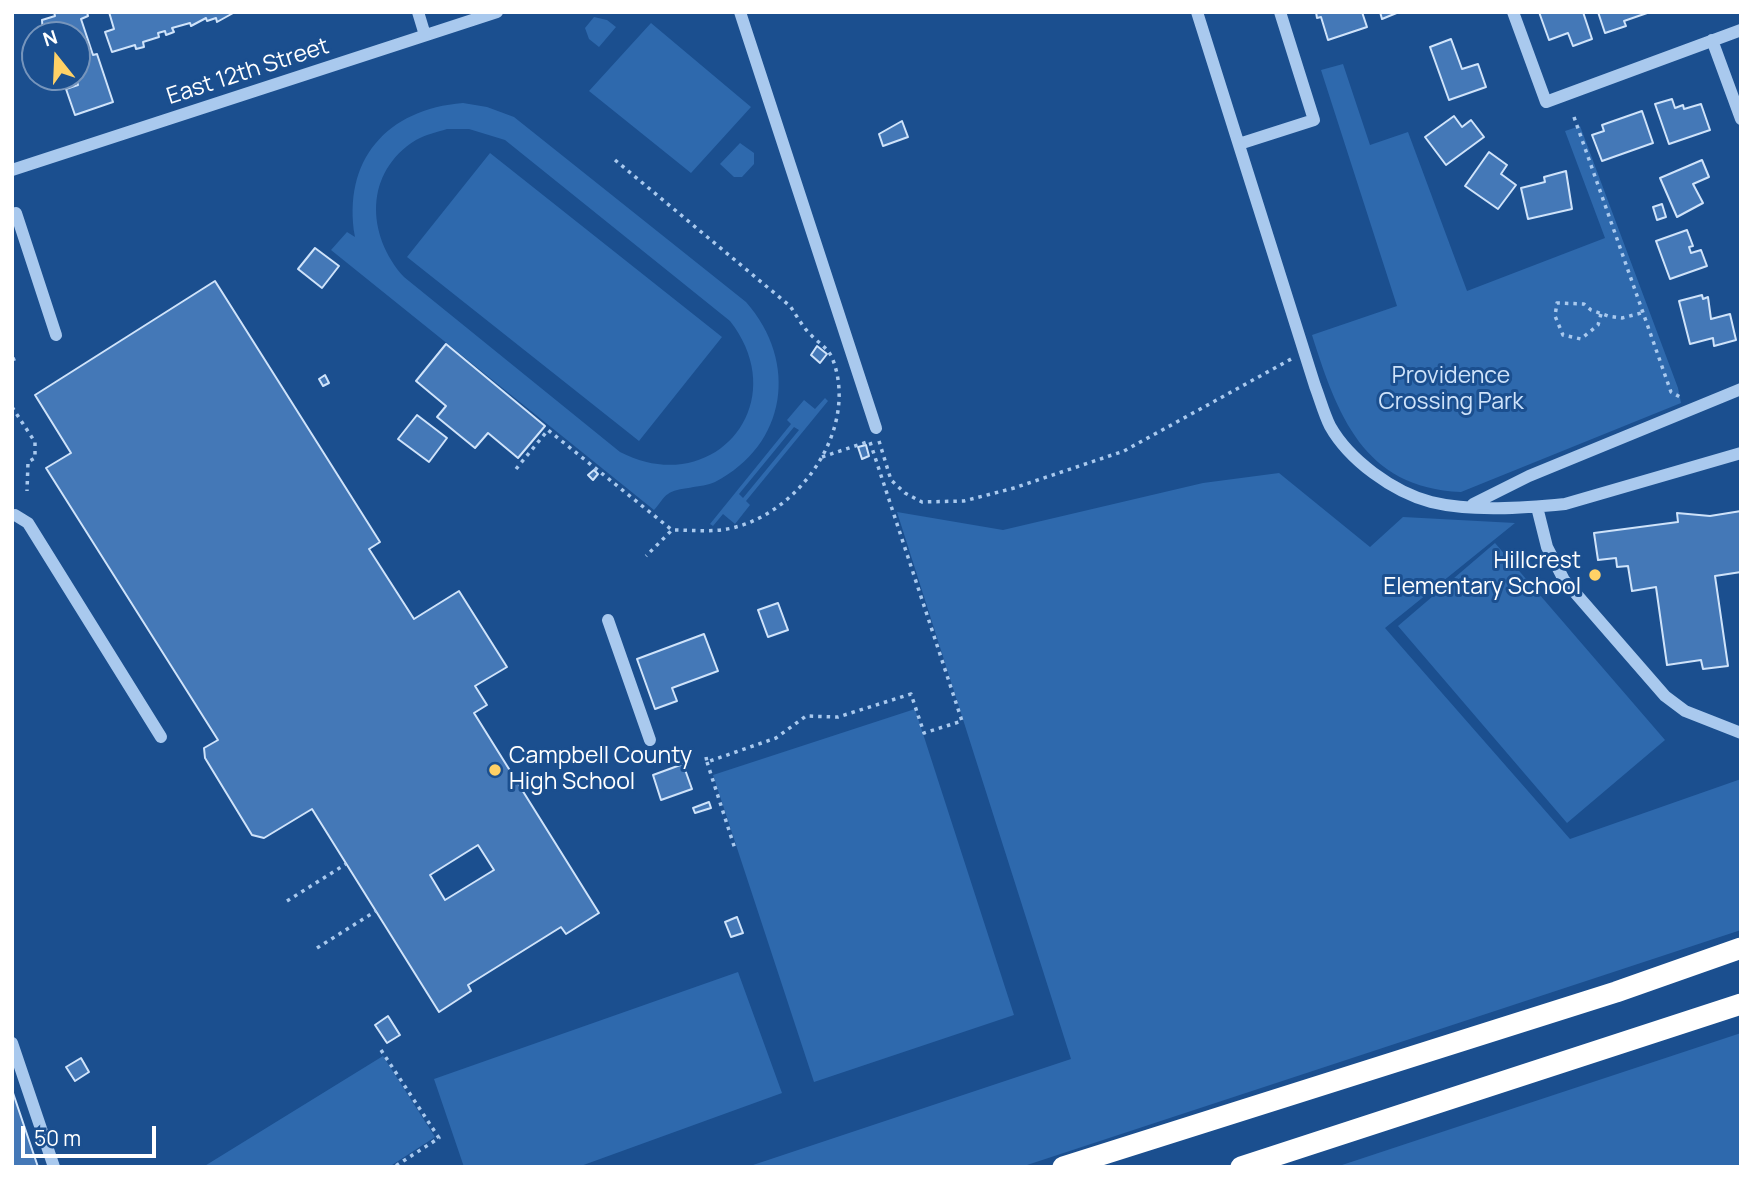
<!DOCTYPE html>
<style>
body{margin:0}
#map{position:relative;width:1753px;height:1179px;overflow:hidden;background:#1b4f8f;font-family:Manrope,sans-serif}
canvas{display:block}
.frame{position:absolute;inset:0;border:14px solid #fff;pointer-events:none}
.north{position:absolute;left:21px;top:21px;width:70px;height:70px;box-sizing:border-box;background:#1b4f8f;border:2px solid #7695bc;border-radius:50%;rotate:342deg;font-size:19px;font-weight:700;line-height:28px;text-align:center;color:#fff}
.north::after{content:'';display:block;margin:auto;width:24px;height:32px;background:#ffd166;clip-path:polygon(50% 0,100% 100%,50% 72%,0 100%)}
.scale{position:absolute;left:21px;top:1126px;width:135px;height:32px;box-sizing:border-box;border:4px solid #fff;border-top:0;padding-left:9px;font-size:21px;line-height:24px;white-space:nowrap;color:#fff;-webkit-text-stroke:5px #1b4f8f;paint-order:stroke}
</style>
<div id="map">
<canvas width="1753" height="1179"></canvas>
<div class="frame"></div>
<div class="north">N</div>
<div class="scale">50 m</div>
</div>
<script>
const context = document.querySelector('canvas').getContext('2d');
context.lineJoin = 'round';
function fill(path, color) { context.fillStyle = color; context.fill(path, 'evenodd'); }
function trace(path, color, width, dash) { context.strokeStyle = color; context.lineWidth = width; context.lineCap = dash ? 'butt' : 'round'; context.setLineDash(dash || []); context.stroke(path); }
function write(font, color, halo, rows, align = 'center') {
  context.font = font + ' Manrope,sans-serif'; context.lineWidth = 6; context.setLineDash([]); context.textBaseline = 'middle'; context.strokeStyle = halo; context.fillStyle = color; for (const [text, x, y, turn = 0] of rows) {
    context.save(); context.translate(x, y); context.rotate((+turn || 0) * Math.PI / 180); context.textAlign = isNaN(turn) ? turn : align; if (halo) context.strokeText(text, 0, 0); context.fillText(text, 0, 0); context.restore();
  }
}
fill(new Path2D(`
 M594 17 607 20 616 27 599 47 589 39 585 28Z
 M651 23 751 107 691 173 589 91Z
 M1343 64 1370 145 1408 132 1467 291 1605 238 1565 131 1580 126 1678 388 1681 403 1461 492C1363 488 1337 414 1312 335L1397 306 1321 70Z
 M463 103 487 107 514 117 746 302C799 362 787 445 715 482 702 488 677 487 668 494 663 497 659 505 654 510L331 250 347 232 355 237C342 160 387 109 463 103ZM447 129H469L505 140 730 321C795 404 713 500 620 452L404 277C366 235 364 172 416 140 425 135 437 132 447 129Z
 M740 143 754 153V164L742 177H734L720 164Z
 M490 153 722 337 639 441 407 257Z
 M825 398 828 401 746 501 750 505 735 524 723 514 713 526 710 524 791 424 787 420 804 400 815 409ZM794 427 799 430 743 498 739 494Z
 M1279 473 1370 547 1403 517 1515 523 1385 628 1570 839 1741 779V930L1021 1167H747L1071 1059 897 512 1003 530 1203 483Z
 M1495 543 1665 740 1567 823 1398 626Z
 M915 709 1014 1015 814 1082 713 775Z
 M738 972 782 1093 578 1167H464L434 1079Z
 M1741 1033V1166L1336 1167Z
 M383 1056 435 1137 389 1167H203Z`), '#2e69ad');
const building = new Path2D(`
 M54 12H87L88 16 81 19 93 55 97 54 113 102 75 115 66 89 78 85 76 78 64 82 62 77H77V35H43L42 20 55 16Z
 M109 12H235L217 22 216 18 207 21 206 18 191 26 190 23 172 28 174 32 166 35 165 31 158 33 159 37 143 42 144 47 136 49 135 45 112 52 105 32 114 29Z
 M1316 12H1362L1367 27 1328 40 1321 17 1317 18Z
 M1380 12H1399L1382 19Z
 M1539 12H1583L1592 39 1573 46 1568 33 1549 40Z
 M1598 12H1650L1624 21 1626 26 1605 33Z
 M1451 39 1462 69 1478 64 1486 87 1449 100 1430 47Z
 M1672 99 1675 108 1683 105 1684 109 1701 104 1710 130 1669 144 1655 104Z
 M1642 111 1653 143 1602 161 1592 135 1604 131 1602 125Z
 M1454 116 1462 127 1471 120 1484 137 1446 165 1425 137Z
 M902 121 908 137 883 146 879 134Z
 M1489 152 1507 165 1501 174 1516 185 1498 209 1465 186Z
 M1702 160 1709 177 1693 184 1703 203 1677 217 1660 178Z
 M1566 171 1572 209 1528 219 1521 188 1545 182 1544 177Z
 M1662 204 1666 217 1657 220 1653 207Z
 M1687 230 1693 246 1689 247 1691 253 1701 250 1707 266 1670 279 1656 241Z
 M315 248 339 266 322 288 298 269Z
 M215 281 380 542 369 549 414 619 459 591 507 667 475 686 487 705 474 713 599 913 566 934 561 927 468 985 471 991 439 1012 312 809 264 838 252 835 205 758 204 748 218 740 46 468 71 453 35 395ZM478 845 494 870 445 900 430 875Z
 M1702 295 1703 299 1708 297 1711 319 1730 314 1736 340 1714 346 1713 338 1690 344 1679 301Z
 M446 344 545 426 518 458 488 433 475 448 437 417 446 406 416 381Z
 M817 346 827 354 820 363 811 355Z
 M325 375 329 383 323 386 319 379Z
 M417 415 447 438 429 462 398 439Z
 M866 445 869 456 862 459 858 447Z
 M594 470 598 474 593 480 588 475Z
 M1741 511V572L1715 576 1728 666 1703 669 1701 660 1667 665 1656 587 1632 591 1628 566 1617 567 1616 558 1598 560 1594 533 1678 522 1677 513 1710 516Z
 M778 603 788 630 768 637 758 610Z
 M704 634 718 671 672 688 677 701 655 709 637 659Z
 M683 764 692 789 661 800 653 775Z
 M709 802 711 808 695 813 693 808Z
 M737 917 743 933 731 937 725 922Z
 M388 1016 400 1035 387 1043 375 1025Z
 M81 1058 89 1072 75 1081 66 1067Z
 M12 1090 38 1167H12Z`);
fill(building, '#4478b7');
trace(building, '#cfe3fa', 2);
trace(new Path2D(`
 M1574 117 1671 392 1680 397
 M615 160 790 306C797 316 803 328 812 336 820 344 829 349 833 360 858 427 803 509 736 527 715 533 693 530 672 530L646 556
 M1601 314 1598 325 1581 339 1563 335 1555 316 1557 303 1584 304 1591 310 1608 316 1622 318 1645 312
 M12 360 17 358
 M12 407 35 442V458L28 462 27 491
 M879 441 891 480 905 493 922 502 964 501 1014 488 1124 451 1293 358
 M822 457 870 441
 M516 469 548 430 672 530
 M706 757 707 762 776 738 806 716 838 717 911 694 924 733 962 721 870 442
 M707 762 735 849
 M287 901 346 864
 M317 948 376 911
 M381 1050 439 1138 394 1167`), '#a9c9ee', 3.5, [3.5, 5]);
trace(new Path2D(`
 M418 12 425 35
 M740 12 876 428
 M1197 12 1315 386C1320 399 1324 414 1330 426 1349 460 1393 492 1431 502 1472 512 1524 508 1565 504L1741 453
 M1513 12 1546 102 1741 30
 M1712 40 1741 119
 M1239 144 1314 120 1280 12
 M12 170 497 12
 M16 213 56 335
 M1473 504 1529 476 1741 389
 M1537 507 1547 547 1564 580 1665 696 1685 711 1741 733
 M15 515 28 523 161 737
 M608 620 650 740
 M12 1043 54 1167`), '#a9c9ee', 12);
trace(new Path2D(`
 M1063 1167 1616 992 1741 948
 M1241 1167 1741 1004`), '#fff', 21);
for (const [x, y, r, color] of [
 [1595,575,7,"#ffd166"],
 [495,770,7,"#ffd166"]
]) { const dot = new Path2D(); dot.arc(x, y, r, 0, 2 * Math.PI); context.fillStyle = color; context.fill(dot); trace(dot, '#1b4f8f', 2.5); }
write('23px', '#fff', '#1b4f8f', [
 ["East 12th Street",248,72,-18]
]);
write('23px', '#cfe3fa', '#1b4f8f', [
 ["Providence",1451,377],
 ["Crossing Park",1451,403]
]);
write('23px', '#fff', '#1b4f8f', [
 ["Hillcrest",1581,562],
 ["Elementary School",1581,588],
 ["Campbell County",509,757,"left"],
 ["High School",509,783,"left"]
], 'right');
</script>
